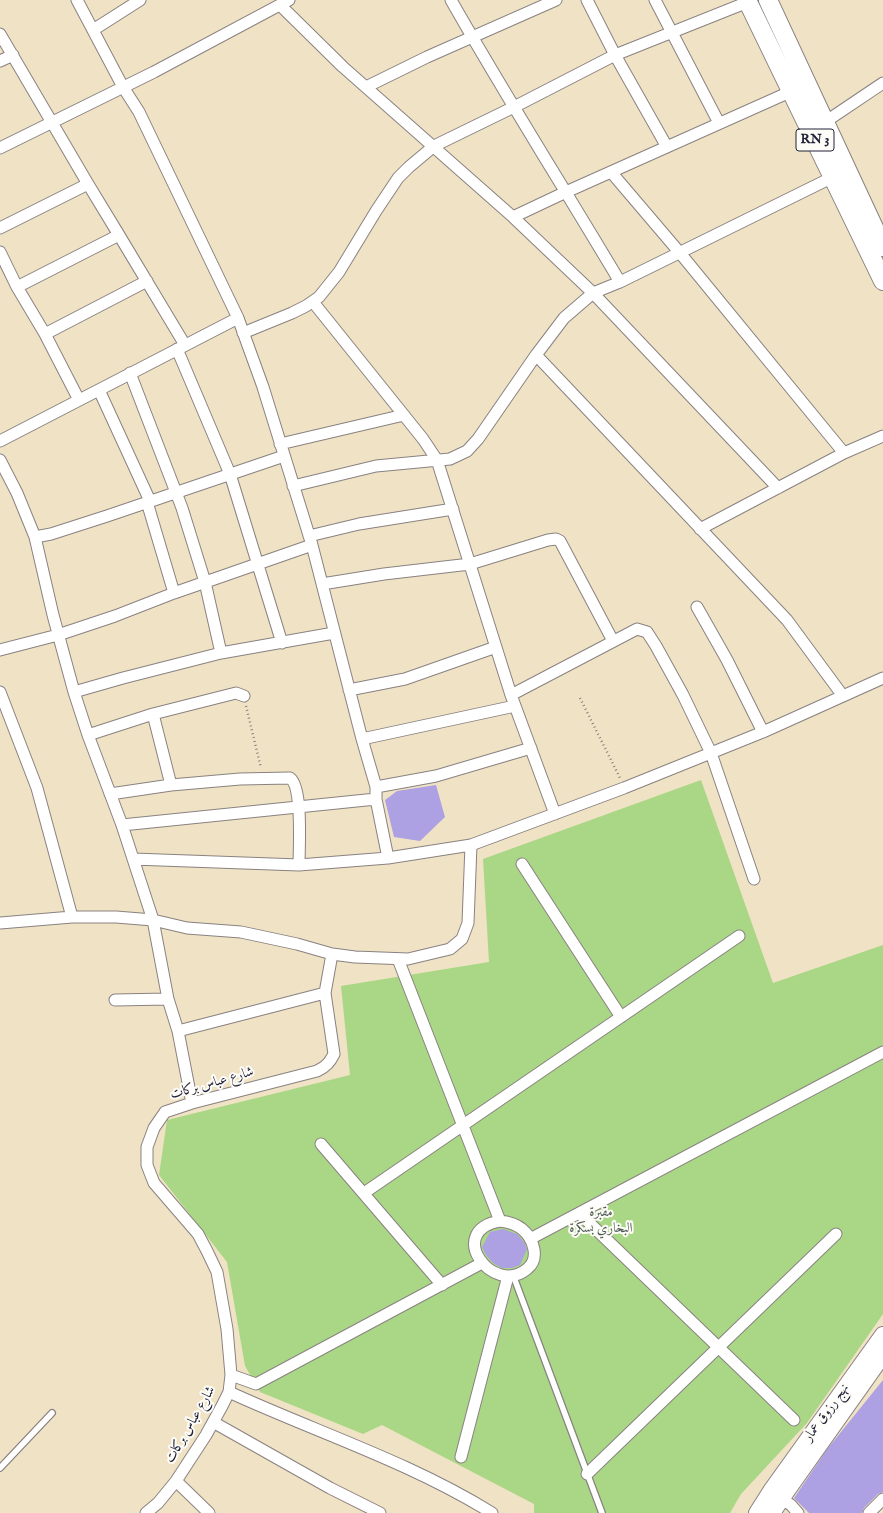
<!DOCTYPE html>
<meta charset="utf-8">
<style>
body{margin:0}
canvas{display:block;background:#f0e2c4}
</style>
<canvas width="883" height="1513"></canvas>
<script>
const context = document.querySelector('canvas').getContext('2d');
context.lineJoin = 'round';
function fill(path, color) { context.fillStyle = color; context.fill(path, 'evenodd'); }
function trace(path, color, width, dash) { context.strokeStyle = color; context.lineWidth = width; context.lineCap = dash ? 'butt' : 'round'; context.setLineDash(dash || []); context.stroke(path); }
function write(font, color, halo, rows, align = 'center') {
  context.font = font + ' "IM FELL English",Amiri,serif'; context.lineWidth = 4; context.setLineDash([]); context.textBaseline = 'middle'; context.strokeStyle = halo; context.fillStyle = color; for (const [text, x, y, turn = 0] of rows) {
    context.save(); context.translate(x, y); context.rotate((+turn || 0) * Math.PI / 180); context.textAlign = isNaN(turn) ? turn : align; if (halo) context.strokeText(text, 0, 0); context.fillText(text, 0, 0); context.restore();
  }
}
fill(new Path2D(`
 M701 780 773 983 883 945V1314L807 1423 741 1494 730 1513H534V1504L382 1425 363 1434 260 1392 245 1366 227 1262 159 1175 167 1120 350 1075 341 986 489 962 483 859Z`), '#a9d785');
fill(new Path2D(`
 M436 785 445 817 420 841 394 837 385 800 397 791Z
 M503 1229 517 1234 524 1242 527 1249 520 1265 512 1268H502L493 1263 486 1255 482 1247 490 1232Z
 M883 1380V1492L878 1494 864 1508 862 1513H809L794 1498 828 1448Z`), '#ada1e3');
const lane = new Path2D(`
 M513 1275 602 1513
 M0 1468 52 1413`);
const street = new Path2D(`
 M77 0 123 87 139 112 238 318
 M451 0C505 95 564 188 620 282L833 177
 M587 0 615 55 667 147
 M655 0 719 123
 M280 5 343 67 513 217 593 293 778 488
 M93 30 140 0
 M0 34 88 184 119 235 185 345
 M0 61 13 55
 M366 87 427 57 556 0
 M825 122 883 83
 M0 148 154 72 289 0
 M611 172 680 253 844 453
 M513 217 566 192 792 91
 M0 228 88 184
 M0 252 17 287 45 334 79 400
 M620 282 593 293 564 318 536 355 787 620 843 696
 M17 287 119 235
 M313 302 423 439 437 460 511 695
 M243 333 292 313 306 306 319 297 339 272 376 211 398 178 409 167 434 146 514 107 615 55 748 2
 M45 334 147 281
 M177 349 230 474 282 643
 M130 373 182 508 205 582 221 653
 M99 390 150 501
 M0 441 238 318 263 387 312 545 362 739 376 787V799L388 858
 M280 444 404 415
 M0 460 17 493 35 537 53 615 74 692 88 735 122 825 153 920 168 999 178 1031 192 1103
 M293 486 376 466 450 459 467 451 478 439 536 355
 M147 502 174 593
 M700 529 844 453 883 436
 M309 536 359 524 453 509
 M35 537 51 534 107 516 284 456
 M322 584 384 574 470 564 548 540 556 539 560 541 613 641
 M697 607 727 660 763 732
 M0 650 58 635 115 616 174 593 312 545
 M349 690 405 679 496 647
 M0 692 37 788 72 917
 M74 692 123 678 221 653 334 633
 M153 714 236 693 244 696
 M88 735 153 714 171 785
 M362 739 515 706
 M376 787 436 776 531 748
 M110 794 171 785 240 779 290 778C303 787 299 849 299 865
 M555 814 511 695 637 629 647 632 656 646 683 695 711 753 754 879
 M122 825 376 799
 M133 859 299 865 388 858 471 845 624 788 763 732 883 678
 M522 864 621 1017
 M0 923 72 917H116L153 920 187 928 241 932 297 944 332 954
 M398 959 500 1221
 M115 1000 168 999
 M178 1031 325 993
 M321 1144 442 1285
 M364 1193 739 936
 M579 1213 794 1420
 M500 1221C508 1222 516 1224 522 1229 534 1239 540 1259 527 1269 493 1297 444 1231 500 1221Z
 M530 1239 883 1052
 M231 1375 256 1384 482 1263
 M229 1392C316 1432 410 1462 492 1513
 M213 1422 330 1488 380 1513
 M461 1457 508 1276
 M587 1474 836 1234
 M176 1481 209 1513
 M776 1495 791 1505 798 1513
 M146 1513 158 1503 176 1481 206 1435 222 1406 229 1392 231 1375 227 1329 217 1272 207 1251 198 1234 154 1183 147 1165V1147L154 1128 165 1112 192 1103 317 1071C326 1067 330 1062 334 1054L325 993 332 954 355 957 408 959 450 949 462 939 468 923 471 845
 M869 1513 883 1499`);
const secondary = new Path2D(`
 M757 1513 771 1491 883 1335
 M772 1513 788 1489 883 1355`);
const primary = new Path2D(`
 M747 0 883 281
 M768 0 883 247`);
trace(lane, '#898280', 8);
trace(street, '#898280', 13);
trace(secondary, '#898280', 18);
trace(primary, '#898280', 20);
trace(new Path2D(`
 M580 698 620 778
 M246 706 261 768`), '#898280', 2.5, [1, 3]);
trace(lane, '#fff', 5.5);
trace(street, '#fff', 11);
trace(secondary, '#fff', 16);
trace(primary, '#fff', 18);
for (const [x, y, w] of [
 [815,140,38]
]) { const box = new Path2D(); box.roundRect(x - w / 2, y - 11, w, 22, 3); context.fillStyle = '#fdfcf7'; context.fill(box); trace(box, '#22223b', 1); }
write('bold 13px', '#22223b', null, [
 ["RN 3",815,140]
]);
write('14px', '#22223b', '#fdfcf7', [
 ["شارع عباس بركات",212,1084,-16],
 ["نهج رزوق عمار",827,1413,-54],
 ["شارع عباس بركات",191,1425,-60]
]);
write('14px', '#4a5851', '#fdfcf7', [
 ["مقبرة",601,1213],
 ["البخاري بسكرة",601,1229]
]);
</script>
